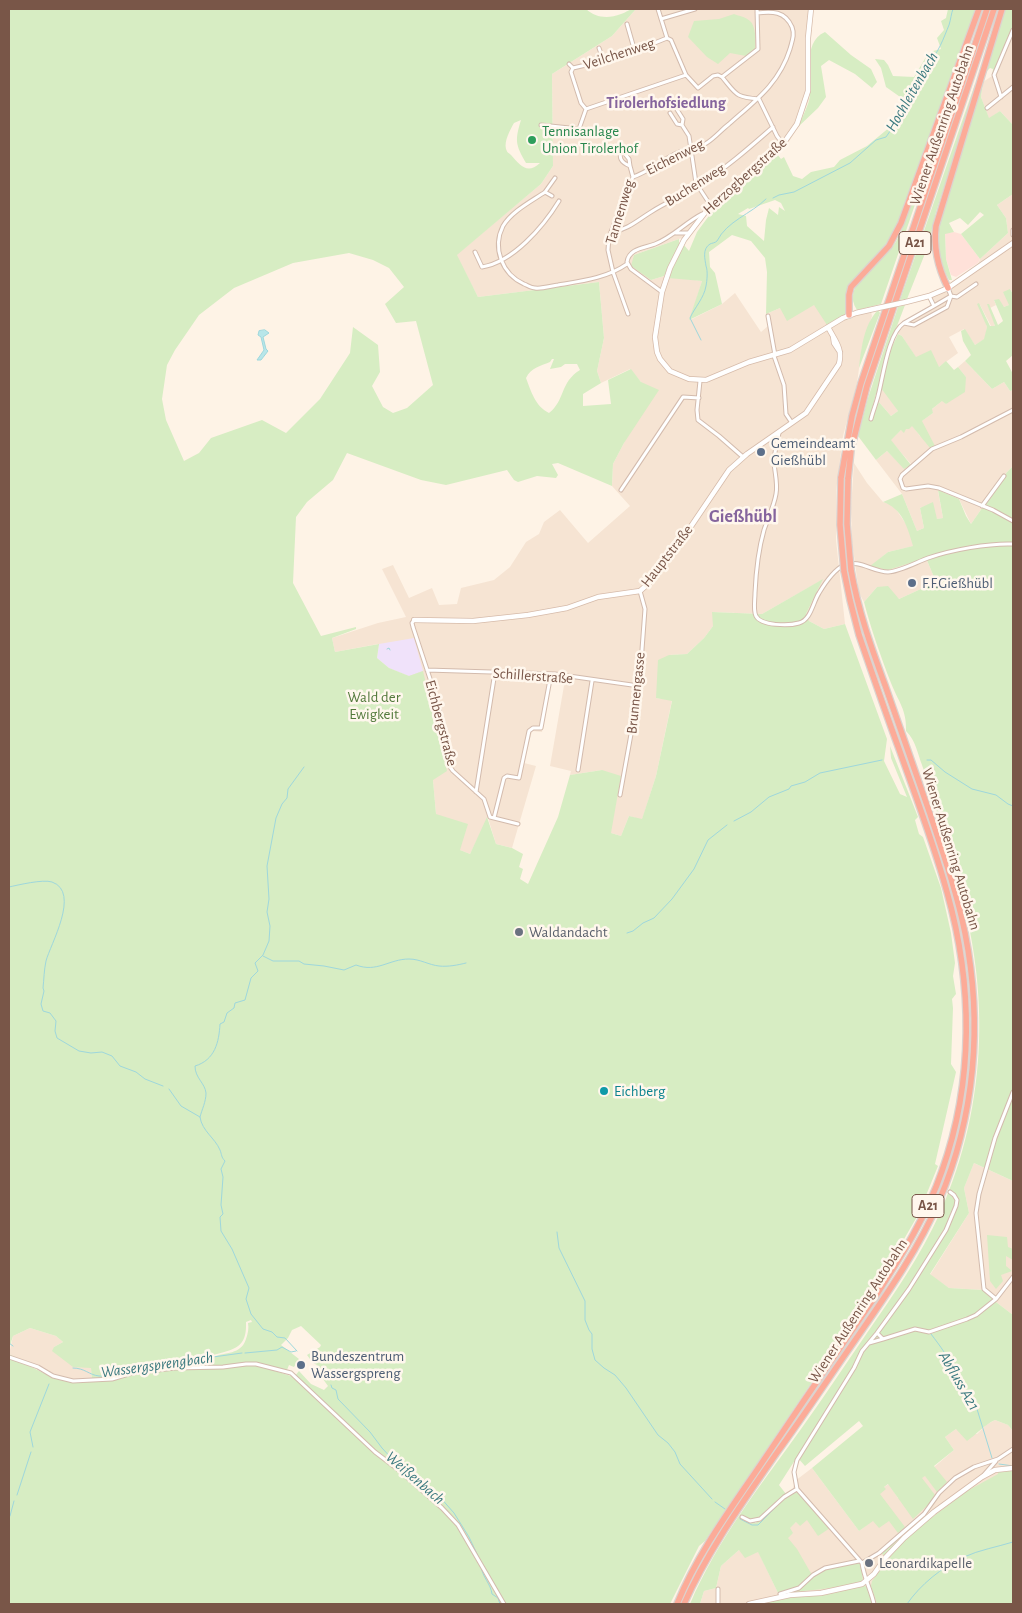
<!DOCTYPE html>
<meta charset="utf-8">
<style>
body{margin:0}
#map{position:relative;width:1022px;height:1613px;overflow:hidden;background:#fef3e6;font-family:"Alegreya Sans",sans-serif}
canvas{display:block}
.frame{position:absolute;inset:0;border:10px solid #795648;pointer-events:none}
</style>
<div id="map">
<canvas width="1022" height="1613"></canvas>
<div class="frame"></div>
</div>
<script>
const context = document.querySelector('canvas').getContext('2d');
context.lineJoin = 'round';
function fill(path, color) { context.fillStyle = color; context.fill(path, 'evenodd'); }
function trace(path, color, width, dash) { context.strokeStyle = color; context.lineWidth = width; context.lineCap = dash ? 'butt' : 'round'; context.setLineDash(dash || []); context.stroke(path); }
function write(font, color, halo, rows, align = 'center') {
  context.font = font + ' "Alegreya Sans",sans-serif'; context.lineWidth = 5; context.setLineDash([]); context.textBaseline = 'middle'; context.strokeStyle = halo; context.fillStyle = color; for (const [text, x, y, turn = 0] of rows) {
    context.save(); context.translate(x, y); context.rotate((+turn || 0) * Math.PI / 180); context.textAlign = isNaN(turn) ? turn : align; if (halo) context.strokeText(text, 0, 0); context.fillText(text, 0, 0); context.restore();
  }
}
fill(new Path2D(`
 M636 9H812L809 100 798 127 790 140 706 212 690 235 634 255 651 280 664 276 702 281 690 320 722 304 735 293 761 332 768 326 766 314 780 308 814 305 842 315 870 307 872 316 862 347 857 383 843 436 836 491V540L845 624 824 629 809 621 806 614 822 580 762 614 713 612V626L704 638 687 654 669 655 656 698 672 700 656 776 642 820 629 816 621 836 611 833 602 770 570 775 571 771 550 766 565 680 552 678 542 732 532 731 524 763 536 766 512 848 496 844 488 818 470 854 460 850 436 814 433 780 409 676 389 668 378 644 335 652 332 638 378 623 406 617 382 569 393 565 409 598 432 588 439 605 457 604 461 588 494 580 510 567 526 542 539 534 544 522 560 510 588 543 630 506 612 486 613 464 624 443 641 382 630 369 601 383 597 371 604 338 599 282 478 297 456 255 541 184 553 166 552 74 612 36Z
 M1013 26V125L1000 111 989 119 981 97 983 82 992 76Z
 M1013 194V294L1010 289 1009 305 1004 307 994 300 996 305 990 308 989 304 995 326H991L979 303 987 327 985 339 975 345 964 329 949 337 958 353 939 367 916 358 902 336 895 332 898 325 930 306 929 296 956 283 976 269 980 259 1008 233 1006 218 997 205Z
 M965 361 992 389 1004 382 1010 391 1013 390V466L1007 472 971 524 959 499 938 491 943 518 937 519 926 506 920 508 924 528 917 531 902 494 876 460 887 451 904 468 911 464 890 440 901 430 912 425 920 436 922 421 933 413 931 410 943 400 946 404 966 377 958 367Z
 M881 387 888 395 898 411 891 416 878 401Z
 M854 463 867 483 883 502 893 505 908 527 914 546 888 552 871 566 926 558 936 582 899 599 877 587 864 602 859 593 852 541 851 509Z
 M974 1163 1013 1181V1315L996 1302 983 1290 949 1288 930 1275 969 1213 964 1188Z
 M30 1328 56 1336 63 1342 54 1347 91 1368 92 1381H68L54 1378 9 1354 13 1336Z
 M995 1420 1008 1425 1013 1431V1493L878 1604H700L704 1591 716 1588 721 1566 739 1550 758 1551 779 1595 797 1591 785 1557 789 1528 796 1522V1492L793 1488 795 1481 812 1468 859 1531 873 1520 879 1494 884 1487 889 1484 898 1498 954 1450 945 1437 956 1429 977 1434 986 1425Z`), '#f6e4d3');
fill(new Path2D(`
 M954 232 961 234 980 259 978 263 956 277 951 275 946 259 945 233Z`), '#ffe1d9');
fill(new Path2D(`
 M414 638 423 671 409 676 389 668 377 658 379 644Z`), '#f0e2fa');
fill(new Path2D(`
 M9 9H586C596 18 608 19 621 14 627 12 629 9 636 9L612 36 552 74 553 166 541 184 457 255 478 297 599 282 604 338 597 371 601 383 583 394V406L611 404 608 380 631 369 641 382 659 390 624 443 613 464 612 486 558 463 552 464 558 475 556 478 537 476 518 482 514 480 507 470 446 485 421 480 347 453 333 480 307 502 296 517 293 583 321 636 356 627V629L332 638 335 652 379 644 377 658 389 668 409 676 423 671 447 771 433 780 436 814 468 824 460 850 470 854 487 817 496 844 512 848 523 854 519 867 523 869 520 879 528 884 558 817 570 775 602 770 621 776 611 833 621 836 629 816 642 819 656 776 672 701 656 698 658 660 669 655 687 654 704 638 713 626 712 612 762 614 823 579 806 614 809 621 824 629 845 624 887 739 884 761 900 794 907 797 891 758 890 746 918 817 915 820 919 834 923 837 941 888 951 933 955 963 953 976 956 994 952 999 953 1008 951 1064 956 1072 935 1164 938 1166 918 1215 878 1284 705 1541 699 1546 670 1604H9V1354L17 1358 19 1361 54 1378 68 1381H92L91 1368 73 1367 52 1351 54 1347 63 1342 56 1336 30 1328 13 1336 9 1349ZM521 120C515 140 515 144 526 163H540C527 175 520 165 511 155 508 152 508 154 506 149 504 141 510 130 514 123ZM349 253 373 260 389 268 404 287 385 304 396 323 416 321 433 385 407 408 393 413 383 407 372 386 380 372 378 345 353 327 350 353 320 399 286 433 262 420 211 438 199 453 184 461 166 420 162 399 167 365 175 350 199 315 234 288 293 263ZM552 359H554L550 369 561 367 565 364H577L580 370C560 382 565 401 549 413 535 406 531 391 526 378 531 368 540 366 550 362ZM251 1320 252 1322 248 1323C249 1328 248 1333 246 1339 241 1355 225 1352 213 1357V1355C235 1349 247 1348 246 1322ZM301 1326 321 1345 320 1347 307 1355 313 1363 317 1365 315 1368 328 1386 324 1390 311 1384 299 1371 294 1377 256 1365 210 1369V1367L252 1362 287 1370 289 1365 294 1367 299 1359 281 1345 288 1338 292 1330ZM172 1364H187L186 1366 153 1369 152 1367Z
 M948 9H977L899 220 890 239 849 286 847 313 827 325 814 305 787 321 780 308 766 314 767 272 765 258 751 241 732 235 709 252 710 267 715 273 722 304 689 320 702 281 668 278 684 245 689 251 697 232 711 213 777 154 781 159 784 157 793 176 802 179 811 172 834 167 840 160 867 146 890 127 903 99 886 87 881 68 875 59 884 60 888 65 893 76 914 77 929 52 941 49 937 38 944 30 941 21 946 18ZM775 200 781 203 785 211 779 207 778 215 769 208 766 220 764 241 747 226 746 216 738 214 748 208 749 209Z
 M1004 9H1013V26L992 76 993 69 990 68 985 73Z
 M734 14C739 16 746 17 750 21 756 26 756 42 755 49L746 56 730 53 718 64 707 57 688 37 694 21 719 19Z
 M825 32 851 55 871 69 877 82 872 88 855 74 829 60 821 66 826 97 818 108 798 127C802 118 806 110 809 101 814 80 800 43 825 32Z
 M983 82 981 97 989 118 1000 111 1013 125V194L997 205 1006 218 1008 233 980 259 961 234 984 215 980 212 968 225 960 218 949 223 954 232 945 234 946 259 952 280H949L942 266 938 251V234L943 209Z
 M975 84 977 85 936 212 928 246 907 299 900 300Z
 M947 101 950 102 881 304 857 310C841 286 876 266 891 249 895 244 898 238 901 232Z
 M679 239V245L664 276 651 280 631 266 634 255Z
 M1010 289 1013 294V355L1006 361 1013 374V390L1010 391 1004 382 992 389 965 361 971 355 963 341 961 331 965 329 975 345 984 339 987 327 977 304 979 303 990 326H995L987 304H989L998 325 1003 321 994 300 999 299 1004 307 1009 305 1003 292Z
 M905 305 889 347 891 349 898 334 902 336 916 357 931 350 939 367 946 361 954 370 958 367 966 377 965 392 946 404 942 401 932 409 933 413 922 421 935 446 930 448 912 426 909 429H906L904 433 901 430 891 440 911 465 904 469 887 451 876 460 858 436 868 398 898 307ZM881 388 898 411 891 416 878 401 871 413 876 394Z
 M878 310 880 313 859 368C861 349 864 324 878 310Z
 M1013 466V1181L974 1163 964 1188 969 1213 930 1274 949 1288 983 1290 996 1302 1013 1315V1431L1008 1425 995 1420C984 1425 977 1434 967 1441L956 1429 945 1437 954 1450 934 1466 947 1482 937 1492 925 1476 922 1478 935 1495 929 1504 913 1519 888 1484 884 1487 886 1489 880 1494 905 1527 898 1533 889 1521 879 1528 873 1521 859 1531 812 1468 863 1426 859 1421 805 1466 797 1457 779 1485 786 1494 760 1518 754 1521 755 1523 759 1521 789 1495 798 1492 830 1528 818 1536 807 1520 800 1526 796 1522 790 1528 793 1533 788 1538 797 1549 812 1575 805 1585 813 1576 824 1569 858 1562 861 1564 863 1581C835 1590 807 1589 779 1595L758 1552 745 1558 739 1550 721 1566 716 1588 704 1591 700 1604H690C717 1540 761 1485 801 1429 824 1397 845 1365 867 1333 894 1294 921 1255 940 1213 989 1103 991 981 953 867 942 833 934 799 922 765 917 752 916 741 906 731 907 710 898 701 891 683 881 657 871 629 864 602L877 587 888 586 899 599 936 582 926 558 888 570 870 566 888 552 913 546C908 528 902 508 883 502L902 494 917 531 924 528 920 508 933 502 937 519 943 518 938 490 959 499 966 516 971 524 1007 472Z
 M987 1235 1007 1237 1008 1247 1013 1249V1260L1006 1256V1266L1012 1271 1001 1275 1003 1281 996 1289 990 1281Z
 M1013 1470V1604H877L871 1586 872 1581 900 1544 914 1531 967 1491 998 1474V1472Z
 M930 1514 885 1556 881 1553 924 1515Z
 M863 1585 867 1587 873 1604H758L789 1596 835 1592Z`), '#d7edc3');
const water = new Path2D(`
 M265 330 269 333 263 337 266 349 268 351 261 360H257L264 350 261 337 258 335 259 331Z`);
fill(water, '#b8e6e9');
trace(water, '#9ed7dc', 1);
trace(new Path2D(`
 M773 198 779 195 794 192 850 163 876 140 886 137 908 105 927 64C938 55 944 37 949 25 951 19 951 14 953 9
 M701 340 690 318C695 307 704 298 706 286 707 281 708 271 706 266 705 259 702 249 710 244 712 243 715 243 717 241 727 221 751 214 766 199
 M387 649 389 648 390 650
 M927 760H931L945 772 972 789 996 795 1008 804 1013 806
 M734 821 751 812 769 797 789 789 791 786 805 782 820 773 882 760
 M9 887C18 885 43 879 52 882 81 892 50 945 46 961 44 970 44 979 43 988L44 991 41 1004 43 1011 50 1013 56 1021 55 1031 57 1038 79 1051 91 1053 102 1052 112 1056 120 1066 136 1072 145 1079 163 1086
 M627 933 633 931 643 923 654 918 672 899 694 869 708 840 727 825
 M263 956 273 961H299L304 964 324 966 344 970 356 965C377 973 389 959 409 959 420 959 429 965 439 966 448 967 458 965 466 963
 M169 1089 181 1106 200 1117C202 1131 215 1138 220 1150 222 1155 221 1157 225 1161L221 1169 223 1177 221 1205 223 1214 220 1217 221 1231 232 1249 249 1288 246 1299 251 1314 263 1329 272 1332 277 1337 285 1338 297 1351
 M200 1117C202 1109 206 1102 206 1093 205 1083 195 1078 195 1066 215 1060 219 1042 220 1024L224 1022 227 1013 234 1008 235 1003 245 1000 251 978 258 971 255 963 263 955 269 941 270 926 267 912 269 899 267 866 276 818 282 804 287 798 288 789 304 767
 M557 1232 559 1248 585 1301V1320L589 1330 592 1334V1349L595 1360 604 1368 615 1375 626 1388 658 1435 668 1443 675 1452 680 1464 712 1499
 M931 1334C940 1346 950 1358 953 1373L977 1409 992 1458
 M9 1343 13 1346
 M245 1353 277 1350 282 1347 291 1352 296 1351
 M73 1368C85 1368 89 1375 99 1376 107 1377 110 1372 117 1370 126 1368 135 1368 144 1366 148 1366 151 1363 155 1362 162 1361 168 1363 174 1359L177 1361C182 1357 197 1355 202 1359L209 1355 213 1357 242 1353
 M331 1385 332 1388 336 1390 338 1399 370 1432 382 1448 394 1461 407 1470 419 1484 439 1496 454 1513 469 1537 478 1556
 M33 1447 30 1432 49 1384
 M999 1464 1013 1466
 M17 1495 31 1452
 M715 1502 725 1509
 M10 1516 14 1501
 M740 1519 752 1525H758L786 1497
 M481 1566C482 1577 491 1584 492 1594L498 1598 500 1604
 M907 1604C920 1585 942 1567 964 1557 979 1550 997 1547 1013 1542`), '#9ed7dc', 1);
const street = new Path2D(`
 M658 9 667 38 671 40 686 75 698 88 713 76 718 75 722 77
 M661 19 695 9
 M627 24 635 52
 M599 48 604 62
 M569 64 573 68
 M722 77C737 95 735 97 759 99L777 136 783 144
 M722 77 758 49 757 9
 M1001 97 994 75 1013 30
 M676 108 683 119 682 125
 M987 108 1013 87
 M586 109 581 103 571 72 573 68 620 57 667 38
 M670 113 677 124 682 125 689 136 696 183 711 206
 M541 125 579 129 586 109 686 75
 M621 148C619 158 620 162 630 166L633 177 609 237 608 250 613 272 628 314
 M621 149 629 159 630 166
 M633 177C648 172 659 162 673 155 683 149 695 149 705 144 714 139 721 130 729 124 755 101 779 84 790 49 792 41 795 35 792 27 785 11 772 11 757 13
 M545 192 555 178
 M552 196 545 192C532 201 512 211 503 226 492 248 502 274 524 284 527 285 531 288 535 288 542 289 551 286 558 285 582 281 607 278 627 264
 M1013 230V235
 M611 233C630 228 635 222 651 212 666 202 683 196 698 186 725 169 749 148 773 127
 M676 233H689
 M475 252 482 267C513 262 543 227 559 201
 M662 292 631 269 627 262C629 248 645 248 655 244 673 237 686 222 702 214
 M929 296 934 306 951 296 948 288
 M934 306 904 323 914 325 947 307 951 296 957 297 976 284
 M768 316 775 355
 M774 356 784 385 786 414 792 423
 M700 381 697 410 698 420 719 436 743 457
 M1013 410 961 437 932 449 902 475 900 479 903 488 906 489 928 486 939 488 993 510 1013 521
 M871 419C873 411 876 404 878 396 883 378 888 333 904 323
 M779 433C777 443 774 453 774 463 775 474 778 484 776 494 774 506 768 518 764 530 758 551 756 571 755 593 755 600 753 610 756 616 761 626 789 626 799 623 811 620 813 602 819 593 825 583 834 570 844 565 859 559 873 572 888 572 899 572 917 562 928 558 951 550 989 543 1013 544
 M621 490 683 397 699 398
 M982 506 1004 476
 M414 620 412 623 413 627 438 703 450 767 453 771 484 799 490 817 518 824
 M427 670 555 674 639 686
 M578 770 592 681
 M476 792 495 672
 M620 795 639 690 645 609 640 591
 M494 818 504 778 507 776 519 778 529 731 533 728H541L551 674
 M996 1299 984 1289 976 1213 979 1194 995 1138 1013 1092
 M877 1333 883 1339 915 1329 929 1332 967 1319 976 1315 996 1299 1013 1277
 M869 1343 883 1339
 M9 1357 38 1367 53 1376 73 1381 112 1379 132 1373 175 1368 223 1367 246 1364H256L291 1373 375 1452 400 1471 442 1508 458 1525 504 1604
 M982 1477 996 1461
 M742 1517 750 1521 760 1519 784 1497 797 1489
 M862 1563 879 1553 924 1514 939 1493 955 1478 974 1467 998 1459 1013 1449
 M780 1594 799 1588 813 1575 825 1568 859 1561
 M718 1604V1589
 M874 1604C871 1590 864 1578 862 1563L797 1489 794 1472 797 1460 854 1368 862 1351 877 1333 909 1289 946 1230 956 1206 957 1200 954 1195 950 1192`);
const secondary = new Path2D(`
 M811 9 808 38V91L797 124 783 144 707 210 684 240 670 268 662 292 655 337 657 352 660 359 670 371 689 379 706 380 749 362 790 350 843 318 856 313 878 308
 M906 302 929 296 948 288 1013 243
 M833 336 834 343 840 352
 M414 620 473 621 528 615 567 608 598 597 640 591 650 582 671 556 729 470 747 454 806 413 839 364C843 348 835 341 828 327
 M749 1604 790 1595 821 1593 862 1584 874 1574 886 1557 904 1538 934 1512 982 1477 995 1470 1013 1468`);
const highway = new Path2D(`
 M948 288C938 268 933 249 936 226L1002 9
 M849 315V295L851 287 889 246 901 223 979 9
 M841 478 852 416 861 383 987 9
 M848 479 851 450 867 386 994 9
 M677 1604C697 1555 729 1511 759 1467 798 1409 837 1352 877 1294 902 1255 927 1215 942 1171 974 1081 973 984 947 892 934 844 916 797 899 749 885 711 872 673 859 635L850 600 844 571
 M684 1604C708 1550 743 1502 776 1454 805 1414 832 1373 860 1333 889 1291 919 1248 939 1201 975 1116 983 1024 965 933 957 893 943 853 930 814 915 771 900 728 885 685 871 647 858 610 851 570`);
trace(street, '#d3bbad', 5);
trace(secondary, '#d6bbaa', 6);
trace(highway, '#dcd3cf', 8);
trace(street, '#fff', 3);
trace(secondary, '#fff', 4.5);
trace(highway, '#fcab98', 5.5);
const secondaryBridge = new Path2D(`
 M878 308 906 302`);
const highwayBridge = new Path2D(`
 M841 478 840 525 844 571
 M848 479 847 524 851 570`);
trace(secondaryBridge, '#d6bbaa', 6, []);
trace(highwayBridge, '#dcd3cf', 8, []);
trace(secondaryBridge, '#fff', 4.5);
trace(highwayBridge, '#fcab98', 5.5);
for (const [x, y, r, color] of [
 [532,140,5,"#2e9e5b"],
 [761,452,5,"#5c6f8a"],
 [912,583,5,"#5c6f8a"],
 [519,932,5,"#6b7280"],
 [604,1091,5,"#0f9aa8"],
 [301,1365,5,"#5c6f8a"],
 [869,1563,5,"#6b7280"]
]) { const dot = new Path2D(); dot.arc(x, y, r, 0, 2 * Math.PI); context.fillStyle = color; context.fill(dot); trace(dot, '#fff7ed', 2); }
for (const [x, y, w] of [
 [915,243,32],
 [928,1206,32]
]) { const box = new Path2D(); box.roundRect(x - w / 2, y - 11.5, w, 23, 4); context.fillStyle = '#fff7ed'; context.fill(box); trace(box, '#795648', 1); }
write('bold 14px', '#795648', null, [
 ["A21",915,243],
 ["A21",928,1206]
]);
write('15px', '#795648', '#fff7ed', [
 ["Veilchenweg",619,54,-18],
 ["Wiener Außenring Autobahn",942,125,-71],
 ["Eichenweg",675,157,-27],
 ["Herzogbergstraße",745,176,-42],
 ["Buchenweg",695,185,-32],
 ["Tannenweg",620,212,-73],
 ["Hauptstraße",667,556,-52],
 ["Schillerstraße",533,676,4],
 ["Brunnengasse",636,693,-84],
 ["Eichbergstraße",441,723,75],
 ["Wiener Außenring Autobahn",951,849,73],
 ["Wiener Außenring Autobahn",858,1311,-57]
]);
write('15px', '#27864d', '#fff7ed', [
 ["Tennisanlage",542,131],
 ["Union Tirolerhof",542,148]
], 'left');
write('15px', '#4e5e75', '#fff7ed', [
 ["Gemeindeamt",771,443],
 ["Gießhübl",771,460],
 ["F.F.Gießhübl",922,583],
 ["Bundeszentrum",311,1356],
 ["Wassergspreng",311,1373]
], 'left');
write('15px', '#537a3c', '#fff7ed', [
 ["Wald der",374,697],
 ["Ewigkeit",374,714]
]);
write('15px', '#5b616d', '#fff7ed', [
 ["Waldandacht",529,932],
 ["Leonardikapelle",879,1563]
], 'left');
write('15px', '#0d838f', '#fff7ed', [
 ["Eichberg",614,1091]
], 'left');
write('italic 16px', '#3a797f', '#fff7ed', [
 ["Hochleitenbach",912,92,-60],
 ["Wassergsprengbach",157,1365,-8],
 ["Abfluss A21",959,1381,60],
 ["Weißenbach",415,1478,41]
]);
write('bold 16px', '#85649d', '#fff7ed', [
 ["Tirolerhofsiedlung",666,103]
]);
write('bold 18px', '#85649d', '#fff7ed', [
 ["Gießhübl",743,517]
]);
</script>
